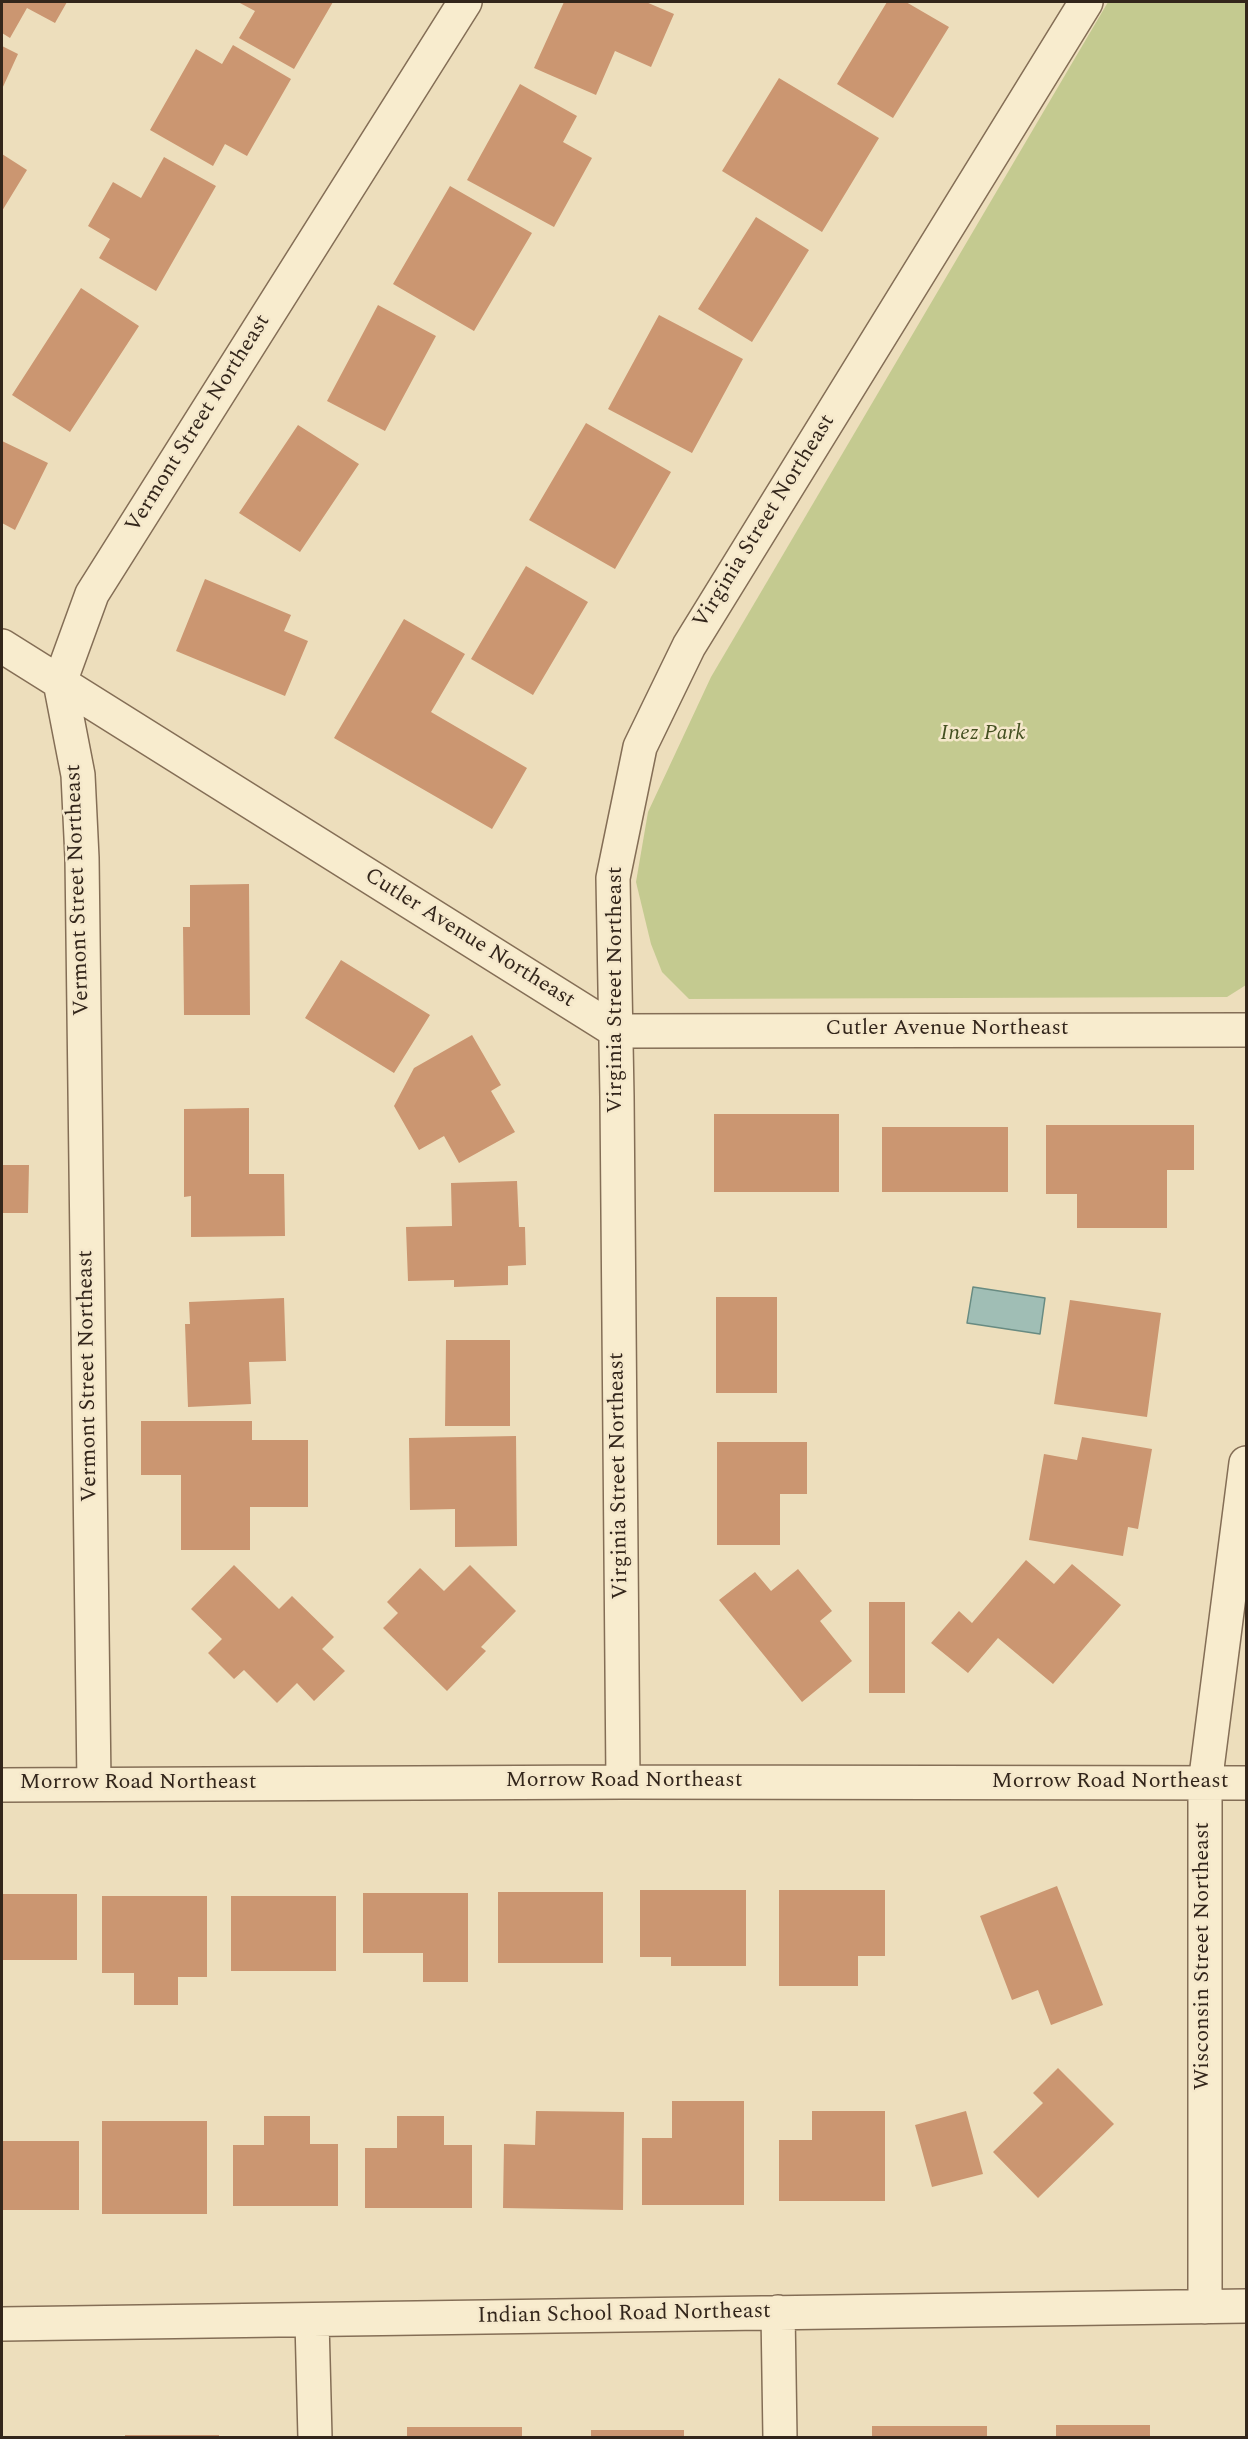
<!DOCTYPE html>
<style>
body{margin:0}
#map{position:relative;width:1248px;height:2439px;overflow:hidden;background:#eddebc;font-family:Spectral,serif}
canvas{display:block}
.frame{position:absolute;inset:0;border:3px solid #33261b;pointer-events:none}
</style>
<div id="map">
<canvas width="1248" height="2439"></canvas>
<div class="frame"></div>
</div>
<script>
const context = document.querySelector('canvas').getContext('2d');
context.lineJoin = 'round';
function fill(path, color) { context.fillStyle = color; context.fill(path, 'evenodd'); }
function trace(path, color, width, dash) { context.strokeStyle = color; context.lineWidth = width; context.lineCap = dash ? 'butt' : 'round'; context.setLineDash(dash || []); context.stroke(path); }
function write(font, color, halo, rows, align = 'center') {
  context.font = font + ' Spectral,serif'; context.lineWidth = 5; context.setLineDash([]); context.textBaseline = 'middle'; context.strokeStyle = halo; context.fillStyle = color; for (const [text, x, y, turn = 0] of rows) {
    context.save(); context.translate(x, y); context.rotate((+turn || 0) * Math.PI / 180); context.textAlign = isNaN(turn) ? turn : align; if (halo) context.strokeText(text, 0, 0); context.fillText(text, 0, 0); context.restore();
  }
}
fill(new Path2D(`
 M1108 2H1246V985L1227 997 689 999 662 972 651 944 636 882 648 812 711 677Z`), '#c4ca90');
const water = new Path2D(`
 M973 1287 1045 1298 1040 1334 967 1323Z`);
fill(water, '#a0beb5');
trace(water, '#688b82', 1.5);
fill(new Path2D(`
 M2 2H67L55 23 27 8 10 38 2 33Z
 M238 2H333L294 69 239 38 255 11Z
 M564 2H646L674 14 651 67 615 51 596 95 534 68Z
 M887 2H906L949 27 893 118 837 84Z
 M233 45 291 79 247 156 225 144 213 166 150 130 196 49 222 64Z
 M2 46 18 54 2 89Z
 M779 78 879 138 822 232 722 171Z
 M520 84 577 116 563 142 592 158 554 227 467 180Z
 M2 154 27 170 2 211Z
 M164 157 216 186 156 291 99 258 110 239 88 226 113 182 141 198Z
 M450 186 532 233 474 331 393 284Z
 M756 217 809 250 752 342 698 309Z
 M81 288 139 326 70 432 12 395Z
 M378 305 436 336 385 431 327 401Z
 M659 315 743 359 692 453 608 409Z
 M586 423 671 472 615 569 529 520Z
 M298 425 359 464 300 552 239 513Z
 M2 441 48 463 15 530 2 523Z
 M526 566 588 602 533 695 471 659Z
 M205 579 291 615 284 631 308 641 285 696 176 651Z
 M404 619 465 654 431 712 527 768 492 829 334 738Z
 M249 884 250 1015H184L183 927H190V885Z
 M341 960 430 1015 394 1073 305 1018Z
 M472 1035 501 1085 491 1091 515 1132 459 1163 444 1136 419 1150 394 1106 414 1068Z
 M249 1108V1174H284L285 1236 191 1237V1196L184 1197V1109Z
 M714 1114H839V1192H714Z
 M1046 1125H1194V1170H1167V1228H1077V1194H1046Z
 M882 1127H1008V1192H882Z
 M2 1165H29L28 1213H2Z
 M517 1181 519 1227H525L526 1265 508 1266V1285L454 1287V1280L408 1281 406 1227 452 1226 451 1183Z
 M716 1297H777V1393H716Z
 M284 1298 286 1361 249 1362 251 1404 188 1407 185 1324H190L189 1302Z
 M1070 1300 1161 1313 1147 1417 1054 1404Z
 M446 1340H510V1426H445Z
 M141 1421H252V1440H308V1507H250V1550H181V1475H141Z
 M516 1436 517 1546 455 1547V1509L410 1510 409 1438Z
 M1082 1437 1152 1449 1138 1529 1128 1527 1123 1556 1029 1540 1044 1454 1077 1460Z
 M717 1442H807V1494H780V1545H717Z
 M1026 1560 1054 1584 1072 1564 1121 1605 1053 1684 998 1638 968 1673 931 1643 959 1611 972 1623Z
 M234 1565 279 1609 292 1596 334 1637 322 1649 345 1671 314 1701 297 1683 277 1703 244 1670 234 1679 208 1653 222 1639 191 1609Z
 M470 1565 516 1611 481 1647 486 1651 447 1691 383 1628 398 1613 387 1602 420 1568 444 1591Z
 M798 1569 832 1611 820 1621 852 1661 802 1702 719 1600 755 1572 771 1591Z
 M869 1602H905V1693H869Z
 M1057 1886 1103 2005 1051 2025 1038 1990 1012 2000 980 1916Z
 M640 1890H746V1966H671V1957H640Z
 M779 1890H885V1956H858V1986H779Z
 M498 1892H603V1963H498Z
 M363 1893H468V1982H423V1953H363Z
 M2 1894H77V1960H2Z
 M102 1896H207V1977H178V2005H134V1973H102Z
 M231 1896H336V1971H231Z
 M1058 2068 1114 2124 1038 2198 993 2152 1043 2103 1033 2093Z
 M672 2101H744V2205H642V2138H672Z
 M536 2111 624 2112 623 2210 503 2208 504 2144 535 2145Z
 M812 2111H885V2201H779V2140H812Z
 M966 2111 983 2174 932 2187 915 2125Z
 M264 2116H310V2144H338V2206H233V2145H264Z
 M397 2116H444V2145H472V2208H365V2148H397Z
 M102 2121H207V2214H102Z
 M2 2141H79V2210H2Z
 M1056 2425H1150V2438H1056Z
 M872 2426H987V2438H872Z
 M407 2427H522V2438H407Z
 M591 2430H684V2438H591Z
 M125 2435H219V2438H125Z`), '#cb9671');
const minor = new Path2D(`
 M2 646 616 1031 1246 1030
 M623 1782 617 1097 613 878 640 747 689 646 1086 2
 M94 1784 82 858 78 775 60 682 92 594 465 2
 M2 1785 623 1782 1246 1783
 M1205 2307V1784L1246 1463
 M778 2312 780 2438
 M312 2321 315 2438
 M2 2324 1246 2306`);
trace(minor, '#846e56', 36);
trace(minor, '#f8ecce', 33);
write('22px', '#33261b', '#f5e8cb', [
 ["Vermont Street Northeast",199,424,-58],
 ["Virginia Street Northeast",765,522,-58],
 ["Vermont Street Northeast",79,890,-92],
 ["Cutler Avenue Northeast",469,939,32],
 ["Virginia Street Northeast",617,990,-90],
 ["Cutler Avenue Northeast",947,1030],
 ["Vermont Street Northeast",89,1376,-91],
 ["Virginia Street Northeast",620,1476,-91],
 ["Morrow Road Northeast",624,1782],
 ["Morrow Road Northeast",1110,1783],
 ["Morrow Road Northeast",138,1784],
 ["Wisconsin Street Northeast",1204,1956,-90],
 ["Indian School Road Northeast",624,2315,-1]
]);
write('italic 22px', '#445021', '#f5e8cb', [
 ["Inez Park",983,735]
]);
</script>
